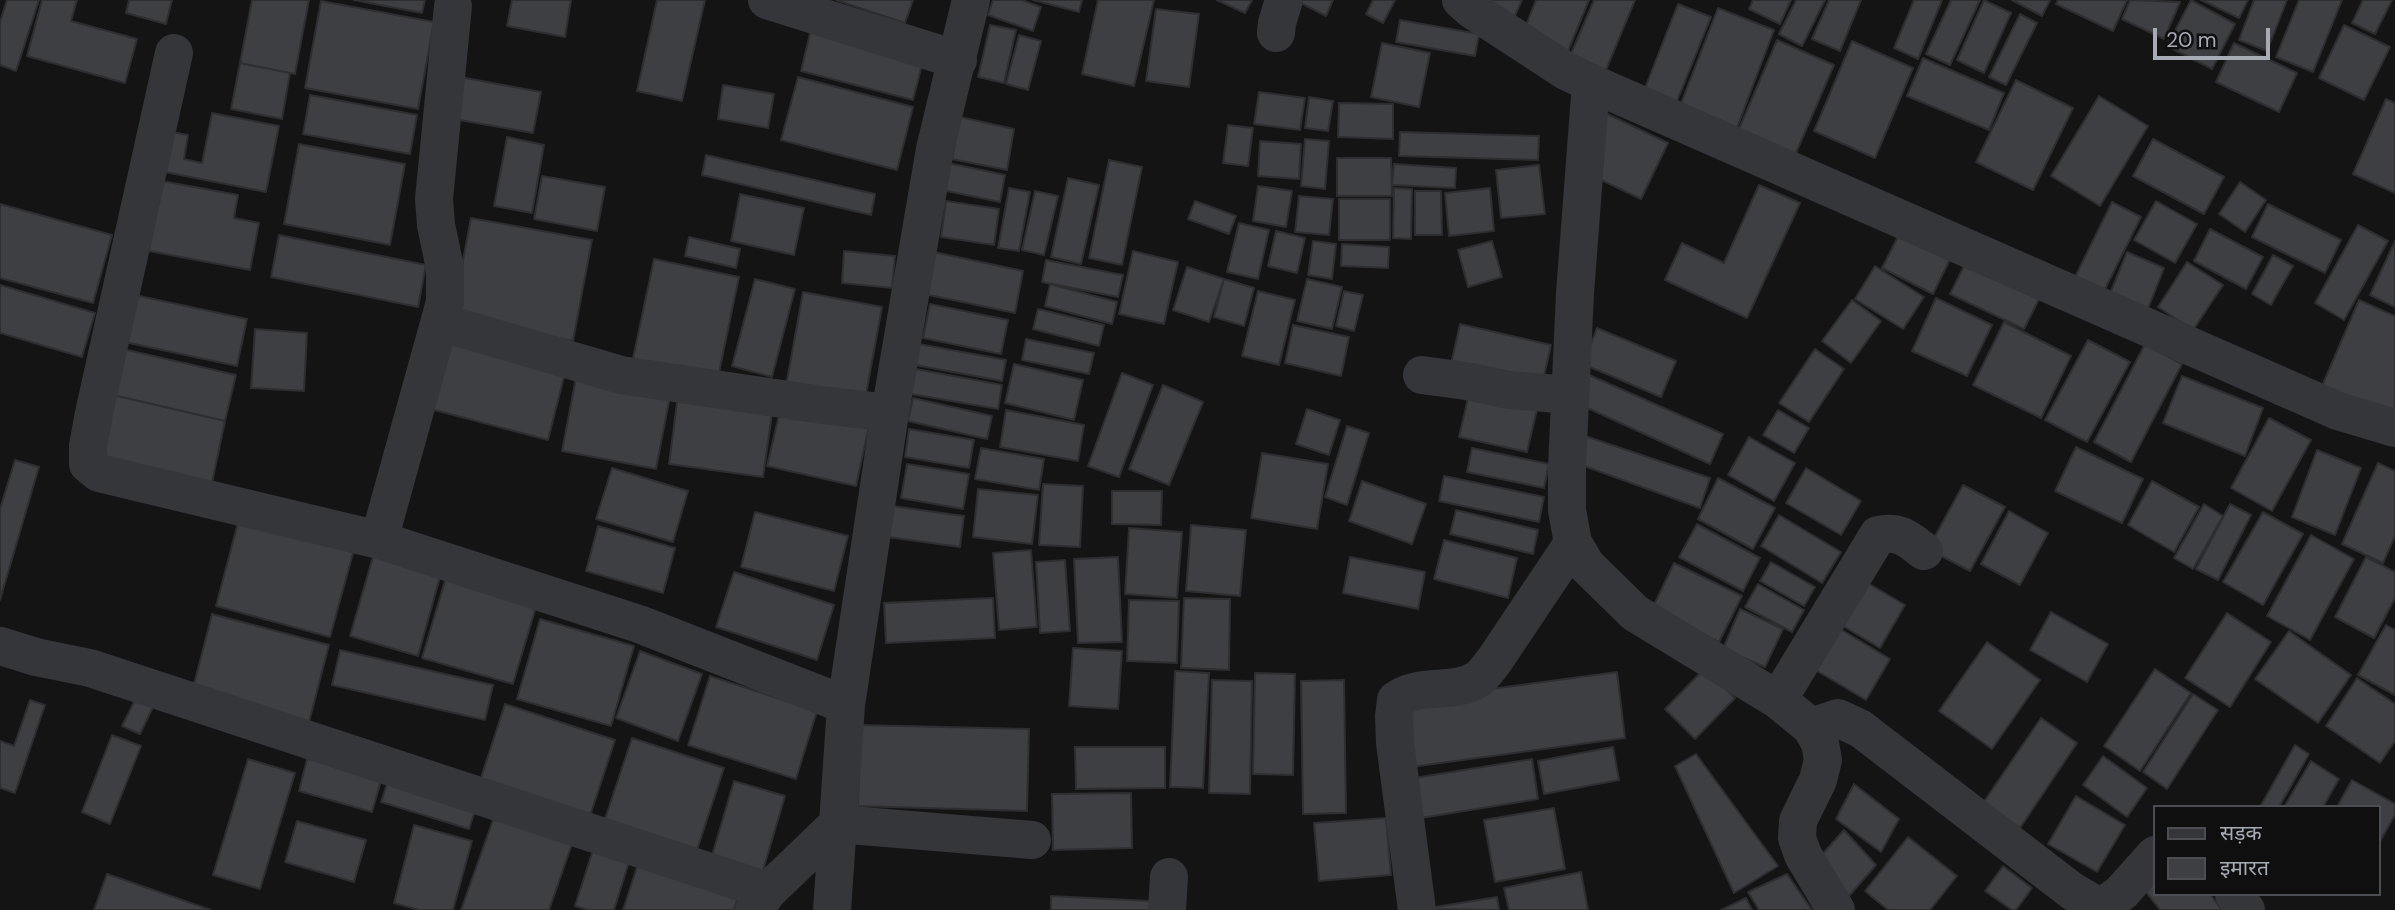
<!DOCTYPE html>
<meta charset="utf-8">
<style>
body{margin:0}
#map{position:relative;width:2395px;height:910px;overflow:hidden;background:#141415;font-family:"DM Sans","Noto Sans Devanagari",sans-serif}
canvas{display:block}
.legend{position:absolute;left:2153px;top:805px;width:228px;height:91px;box-sizing:border-box;background:#0f0f10;border:2px solid #4b4d52;margin:0;padding:9px 12px;list-style:none;font-size:21px;color:#a6abb5}
.legend li{display:flex;align-items:center;gap:14px;height:35px}
.legend b{width:35px;border:2px solid #4b4d52}
.scale{position:absolute;left:2153px;top:28px;width:117px;height:32px;box-sizing:border-box;border:4px solid #a6abb5;border-top:0;padding-left:9px;font-size:21px;line-height:24px;white-space:nowrap;color:#a6abb5;-webkit-text-stroke:5px #0f0f10;paint-order:stroke}
</style>
<div id="map">
<canvas width="2395" height="910"></canvas>
<ul class="legend">
<li><b style="height:9px;background:#35363a"></b>सड़क</li>
<li><b style="height:19px;background:#3e3f42"></b>इमारत</li>
</ul>
<div class="scale">20 m</div>
</div>
<script>
const context = document.querySelector('canvas').getContext('2d');
context.lineJoin = 'round';
function fill(path, color) { context.fillStyle = color; context.fill(path, 'evenodd'); }
function trace(path, color, width, dash) { context.strokeStyle = color; context.lineWidth = width; context.lineCap = dash ? 'butt' : 'round'; context.setLineDash(dash || []); context.stroke(path); }
const building = new Path2D(`
 M7 0H39L16 71 0 65V22Z
 M42 0H77L71 21 137 39 125 83 27 56Z
 M129 0H172L166 24 126 13Z
 M252 0H309L295 74 240 63Z
 M354 0H425L422 13Z
 M512 0H571L565 37 507 26Z
 M657 0H705L682 101 637 91Z
 M836 0H913L905 23Z
 M993 0H1022L1041 7 1033 31 988 15Z
 M1033 0H1082L1079 12Z
 M1098 0H1154L1134 86 1082 74Z
 M1217 0H1252L1245 13Z
 M1300 0H1333L1326 16 1299 2Z
 M1373 0H1395L1383 23 1366 14Z
 M1488 0H1522L1513 20Z
 M1536 0H1589L1566 56 1521 38Z
 M1594 0H1635L1603 77 1567 63Z
 M1753 0H1791L1780 24 1749 9Z
 M1796 0H1825L1802 46 1779 34Z
 M1829 0H1861L1840 51 1812 39Z
 M1914 0H1942L1918 59 1894 48Z
 M1951 0H1980L1950 65 1926 54Z
 M1984 0 2011 13 1984 73 1957 60Z
 M2012 0H2050L2042 16Z
 M2058 0H2127L2113 31 2056 4Z
 M2130 0 2180 2 2164 39 2122 19Z
 M2191 0 2235 24 2212 69 2167 46Z
 M2201 0H2248L2239 18Z
 M2254 0H2287L2267 51 2239 40Z
 M2299 0H2342L2313 72 2276 57Z
 M2363 0H2392L2375 34 2352 23Z
 M321 1 434 22 418 109 305 88Z
 M1678 4 1711 17 1675 106 1643 93Z
 M1718 8 1774 30 1735 133 1678 111Z
 M1156 9 1199 14 1189 87 1146 81Z
 M2020 14 2037 23 2006 85 1989 77Z
 M1400 20 1479 34 1475 56 1396 42Z
 M812 25 925 53 913 100 801 71Z
 M990 25 1016 30 1004 83 978 77Z
 M2344 25 2390 47 2364 100 2319 78Z
 M1019 35 1041 41 1028 90 1006 84Z
 M1777 40 1834 65 1793 160 1736 136Z
 M1852 41 1913 68 1875 158 1814 131Z
 M1382 43 1430 53 1419 107 1371 97Z
 M2234 43 2297 73 2279 112 2216 82Z
 M1923 58 2004 93 1989 130 1907 96Z
 M240 63 290 73 282 119 231 109Z
 M455 76 541 92 533 133 448 118Z
 M798 77 913 107 897 170 781 140Z
 M2016 80 2073 108 2033 190 1976 162Z
 M723 85 774 94 768 128 718 119Z
 M1259 92 1305 98 1300 130 1254 124Z
 M310 95 417 115 410 154 303 134Z
 M2099 96 2148 126 2100 206 2051 176Z
 M1309 97 1333 101 1328 131 1305 128Z
 M2386 99 2395 103V193L2353 174Z
 M1339 103 1393 104V139L1338 137Z
 M1597 109 1668 143 1641 199 1570 165Z
 M212 113 279 126 266 192 160 171 167 131 188 135 184 159 202 163Z
 M960 117 1014 129 1007 170 952 159Z
 M1228 125 1253 128 1248 166 1223 163Z
 M1400 132 1539 136 1538 160 1399 156Z
 M507 137 544 145 532 213 494 206Z
 M1305 139 1329 141 1325 189 1301 186Z
 M2153 139 2224 177 2204 214 2133 176Z
 M1260 141 1301 144 1299 179 1258 176Z
 M299 144 405 164 390 245 284 224Z
 M706 155 875 194 871 215 702 175Z
 M1337 158H1391L1392 196H1337Z
 M1109 160 1142 167 1122 265 1089 258Z
 M948 163 1005 175 1000 202 942 190Z
 M1394 164 1456 168 1455 188 1392 185Z
 M1539 165 1545 214 1501 218 1496 170Z
 M542 176 605 187 597 231 534 219Z
 M1068 178 1099 185 1081 264 1051 257Z
 M162 181 238 195 234 218 259 223 250 270 149 251Z
 M2240 182 2266 200 2245 232 2219 214Z
 M1759 185 1800 203 1747 318 1665 280 1682 243 1724 263Z
 M1258 186 1292 191 1286 227 1253 221Z
 M1009 188 1030 192 1019 251 998 248Z
 M1394 188 1412 189 1411 239 1393 238Z
 M1490 188 1494 231 1449 236 1445 193Z
 M1035 191 1058 196 1044 255 1022 250Z
 M1415 191H1441L1442 235H1415Z
 M740 194 804 208 794 255 731 241Z
 M1299 196 1333 199 1329 235 1295 232Z
 M1339 199H1390V240H1339Z
 M946 201 999 209 994 245 941 237Z
 M1195 201 1236 216 1229 234 1188 219Z
 M2156 201 2197 224 2175 263 2134 240Z
 M2112 202 2141 217 2104 291 2075 277Z
 M0 204 112 235 93 303 0 278Z
 M2268 204 2341 240 2325 273 2252 237Z
 M471 218 592 240 573 341 452 318Z
 M1239 223 1269 230 1258 279 1227 272Z
 M1904 225 1954 251 1933 294 1882 268Z
 M2358 225 2388 241 2344 320 2315 303Z
 M2210 229 2263 257 2246 289 2194 261Z
 M1276 231 1305 238 1297 273 1268 266Z
 M279 235 426 265 418 307 271 277Z
 M689 237 740 249 736 268 685 256Z
 M1313 241 1336 244 1332 279 1308 275Z
 M1492 241 1502 277 1468 287 1458 250Z
 M2395 241V307L2370 295Z
 M1342 244 1389 247 1388 268 1341 266Z
 M844 251 895 256 892 288 842 283Z
 M1133 251 1178 262 1164 324 1119 314Z
 M934 252 1023 271 1015 313 924 294Z
 M2127 252 2164 268 2147 311 2109 296Z
 M2273 255 2293 266 2271 305 2252 294Z
 M654 259 739 277 717 382 632 363Z
 M1046 260 1123 275 1118 297 1042 282Z
 M2187 262 2223 285 2193 330 2158 307Z
 M1965 264 2039 299 2024 329 1950 294Z
 M1875 266 1924 297 1903 329 1855 299Z
 M1187 267 1224 279 1209 322 1173 310Z
 M755 279 795 289 772 377 732 366Z
 M1224 279 1254 288 1244 326 1214 317Z
 M1307 279 1342 287 1332 329 1297 321Z
 M1050 284 1117 302 1112 324 1045 306Z
 M0 285 95 313 82 357 0 333Z
 M1258 291 1295 300 1279 365 1242 356Z
 M1344 291 1363 295 1354 331 1336 326Z
 M803 292 882 307 865 400 786 386Z
 M130 294 247 319 237 366 120 341Z
 M1936 298 1992 325 1967 376 1912 351Z
 M1852 300 1881 321 1851 363 1822 341Z
 M2359 300 2395 316V417L2322 386Z
 M930 304 1008 320 1001 354 923 338Z
 M1038 309 1104 325 1099 346 1033 329Z
 M2004 322 2071 356 2041 418 1973 385Z
 M1460 324 1551 345 1542 385 1451 364Z
 M1293 325 1349 337 1341 376 1285 363Z
 M1597 328 1676 361 1661 397 1583 364Z
 M255 329 307 333 304 391 251 388Z
 M1026 339 1094 353 1089 374 1022 360Z
 M2088 340 2130 362 2087 442 2045 420Z
 M445 341 565 373 548 440 427 408Z
 M919 344 1006 360 1002 381 915 365Z
 M2145 344 2182 364 2131 462 2094 442Z
 M123 349 236 375 225 421 113 395Z
 M1815 349 1844 369 1809 422 1779 403Z
 M1014 364 1083 380 1074 420 1005 403Z
 M578 367 672 386 656 469 562 451Z
 M916 369 1002 385 998 409 911 394Z
 M1122 373 1153 385 1119 477 1088 466Z
 M1589 375 1723 434 1710 464 1581 405Z
 M2182 376 2263 408 2245 456 2163 423Z
 M1163 385 1203 402 1169 485 1129 469Z
 M1471 385 1539 401 1527 452 1459 437Z
 M679 387 774 400 763 477 669 464Z
 M113 395 225 421 210 492 97 462Z
 M913 398 992 416 987 439 908 421Z
 M782 402 870 422 856 486 767 466Z
 M1307 409 1340 420 1329 455 1296 444Z
 M1006 410 1084 425 1078 461 1000 447Z
 M1778 410 1809 428 1794 453 1763 435Z
 M2269 418 2311 440 2272 511 2231 488Z
 M1347 426 1369 433 1347 505 1325 497Z
 M909 429 974 440 969 468 905 457Z
 M1585 436 1710 478 1700 508 1576 463Z
 M1749 437 1795 463 1774 501 1728 475Z
 M2076 447 2143 479 2122 523 2055 491Z
 M981 448 1044 459 1039 490 975 479Z
 M1472 448 1549 464 1544 488 1467 472Z
 M2317 450 2361 468 2335 535 2292 517Z
 M1262 453 1328 464 1317 529 1251 518Z
 M15 460 39 467 0 600V509Z
 M2378 463 2395 471V536L2383 563 2342 544Z
 M907 464 969 474 963 509 901 498Z
 M612 468 688 491 673 542 596 519Z
 M1806 468 1861 501 1841 535 1786 503Z
 M1444 476 1544 497 1539 522 1439 501Z
 M1718 478 1775 508 1753 549 1698 519Z
 M1362 481 1426 504 1412 544 1349 521Z
 M2152 481 2199 507 2174 552 2128 525Z
 M1043 484 1083 486 1080 547 1039 545Z
 M1963 485 2005 507 1970 571 1928 549Z
 M978 489 1038 495 1032 544 973 537Z
 M1112 491H1162L1161 525 1112 524Z
 M2204 504 2223 516 2193 569 2174 558Z
 M2230 504 2251 515 2218 580 2196 569Z
 M892 506 964 516 960 547 888 537Z
 M1456 510 1538 530 1533 554 1450 534Z
 M2009 511 2048 533 2020 585 1981 564Z
 M755 512 848 536 834 591 741 567Z
 M2263 512 2303 534 2263 605 2223 582Z
 M240 515 355 546 330 637 216 606Z
 M1779 515 1841 552 1822 583 1761 546Z
 M1697 524 1760 558 1743 591 1679 557Z
 M1191 525 1246 530 1240 596 1186 591Z
 M598 526 675 548 663 593 586 571Z
 M1129 528 1182 532 1177 598 1125 594Z
 M2311 535 2354 559 2310 640 2267 616Z
 M1444 540 1517 558 1508 598 1434 579Z
 M376 546 443 566 418 656 350 636Z
 M1031 550 1037 627 999 630 993 553Z
 M1118 557 1122 642 1078 643 1074 559Z
 M1350 557 1425 572 1418 609 1343 593Z
 M2366 557 2395 572V598L2374 638 2335 617Z
 M1065 560 1070 631 1040 633 1036 562Z
 M1771 562 1815 587 1804 606 1760 581Z
 M1674 563 1742 596 1719 642 1652 609Z
 M734 572 834 605 817 660 716 627Z
 M447 574 538 600 513 684 422 658Z
 M1861 579 1905 605 1880 648 1836 622Z
 M1758 584 1804 610 1792 632 1745 607Z
 M993 598 995 638 886 643 884 603Z
 M1184 598 1230 599 1229 670 1181 668Z
 M1129 600 1179 601 1177 663 1127 661Z
 M1740 609 1783 629 1765 667 1723 649Z
 M2051 612 2108 644 2087 682 2030 650Z
 M2227 613 2271 642 2230 707 2185 678Z
 M212 614 329 645 308 726 191 696Z
 M540 619 634 646 611 726 517 699Z
 M2386 625 2395 630V695L2358 675Z
 M1837 627 1890 659 1866 700 1812 668Z
 M2289 631 2351 675 2318 723 2255 679Z
 M1987 642 2040 680 1992 749 1939 711Z
 M1073 648 1122 651 1118 709 1069 706Z
 M340 650 493 685 485 720 332 685Z
 M640 651 702 674 678 741 616 718Z
 M1705 668 1735 698 1695 739 1665 709Z
 M2155 669 2191 693 2140 771 2104 746Z
 M1175 671 1209 673 1203 788 1170 787Z
 M1617 672 1625 738 1411 767 1402 701Z
 M1255 673 1295 674 1293 775 1253 774Z
 M710 676 817 711 796 779 688 745Z
 M2357 678 2395 704V741L2380 763 2326 726Z
 M1212 680 1252 681 1250 794 1209 793Z
 M1344 680 1346 813 1303 814 1301 681Z
 M2193 694 2218 710 2167 789 2143 772Z
 M137 696 154 705 140 734 122 726Z
 M30 700 45 705 15 793 0 788V741L14 746Z
 M505 704 615 740 588 822 478 787Z
 M2041 718 2077 743 2020 828 1983 803Z
 M860 725 1029 729 1027 811 858 806Z
 M112 735 141 746 110 824 82 812Z
 M632 738 724 768 693 862 601 831Z
 M2295 745 2309 754 2279 807H2260Z
 M1075 747H1165V788L1076 789Z
 M1613 747 1619 780 1544 794 1538 761Z
 M1696 754 1778 866 1734 893 1675 766Z
 M308 755 382 777 372 812 299 791Z
 M2103 756 2147 788 2127 817 2083 785Z
 M248 759 295 773 260 889 213 875Z
 M1532 759 1538 799 1415 819 1408 779Z
 M2311 761 2339 779 2323 807H2284Z
 M2352 780 2395 804V815L2379 843V807H2337Z
 M388 781 476 808 469 829 381 802Z
 M734 781 785 796 759 884 708 869Z
 M1854 784 1899 819 1881 852 1836 819Z
 M1131 793 1132 848 1053 850 1052 794Z
 M2076 796 2125 825 2097 872 2048 844Z
 M1554 808 1565 869 1495 882 1484 820Z
 M494 817 572 844 549 910H461Z
 M1386 818 1391 875 1319 881 1314 823Z
 M297 821 366 840 354 882 285 862Z
 M414 825 472 841 453 910H419L394 903Z
 M1844 830 1876 865 1849 896 1818 859Z
 M1908 837 1957 876 1930 910H1888L1865 891Z
 M593 850 629 862 614 910H588L575 906Z
 M638 864 738 897 734 910H623Z
 M2003 866 2032 888 2016 910H2012L1985 891Z
 M2155 871V894H2210L2222 910H2160L2139 883Z
 M1581 872 1588 910H1509L1504 888Z
 M107 874 211 910H94Z
 M1787 874 1812 910H1759L1748 892Z
 M1051 896 1150 901V910H1051Z
 M1497 897 1499 910 1423 909Z
 M1746 898 1752 910H1721Z`);
fill(building, '#3e3f42');
trace(building, '#2e2e31', 2);
trace(new Path2D(`
 M767 0 958 60
 M1461 0 1471 9 1566 71 1591 83 2338 411 2395 428
 M1276 33 1277 23 1284 0
 M174 53 94 413 88 446V464L99 473 379 540 639 624 846 705
 M1591 83 1575 293 1567 467V510L1573 543 1586 565 1635 613 1778 700 1811 727 1820 743 1823 760 1818 780 1798 821 1797 838 1803 855 1836 910
 M440 322 621 375 822 405 890 413
 M1422 375 1466 381 1509 390 1570 395
 M379 540 445 302V268L436 225 434 199 453 6
 M0 646 36 657 90 668 768 891
 M1778 700 1878 535C1899 530 1908 539 1924 551
 M1811 727 1838 718 1861 729 2072 891 2101 908 2122 892 2155 855
 M2234 894 2246 910
 M754 910 768 891 838 824 846 705 890 413 935 149 971 0
 M832 910 838 824 1032 840
 M1167 910 1169 877
 M1417 910 1395 743 1394 716 1396 700C1420 682 1454 695 1478 679 1484 675 1489 667 1494 661L1573 543`), '#35363a', 38);
</script>
